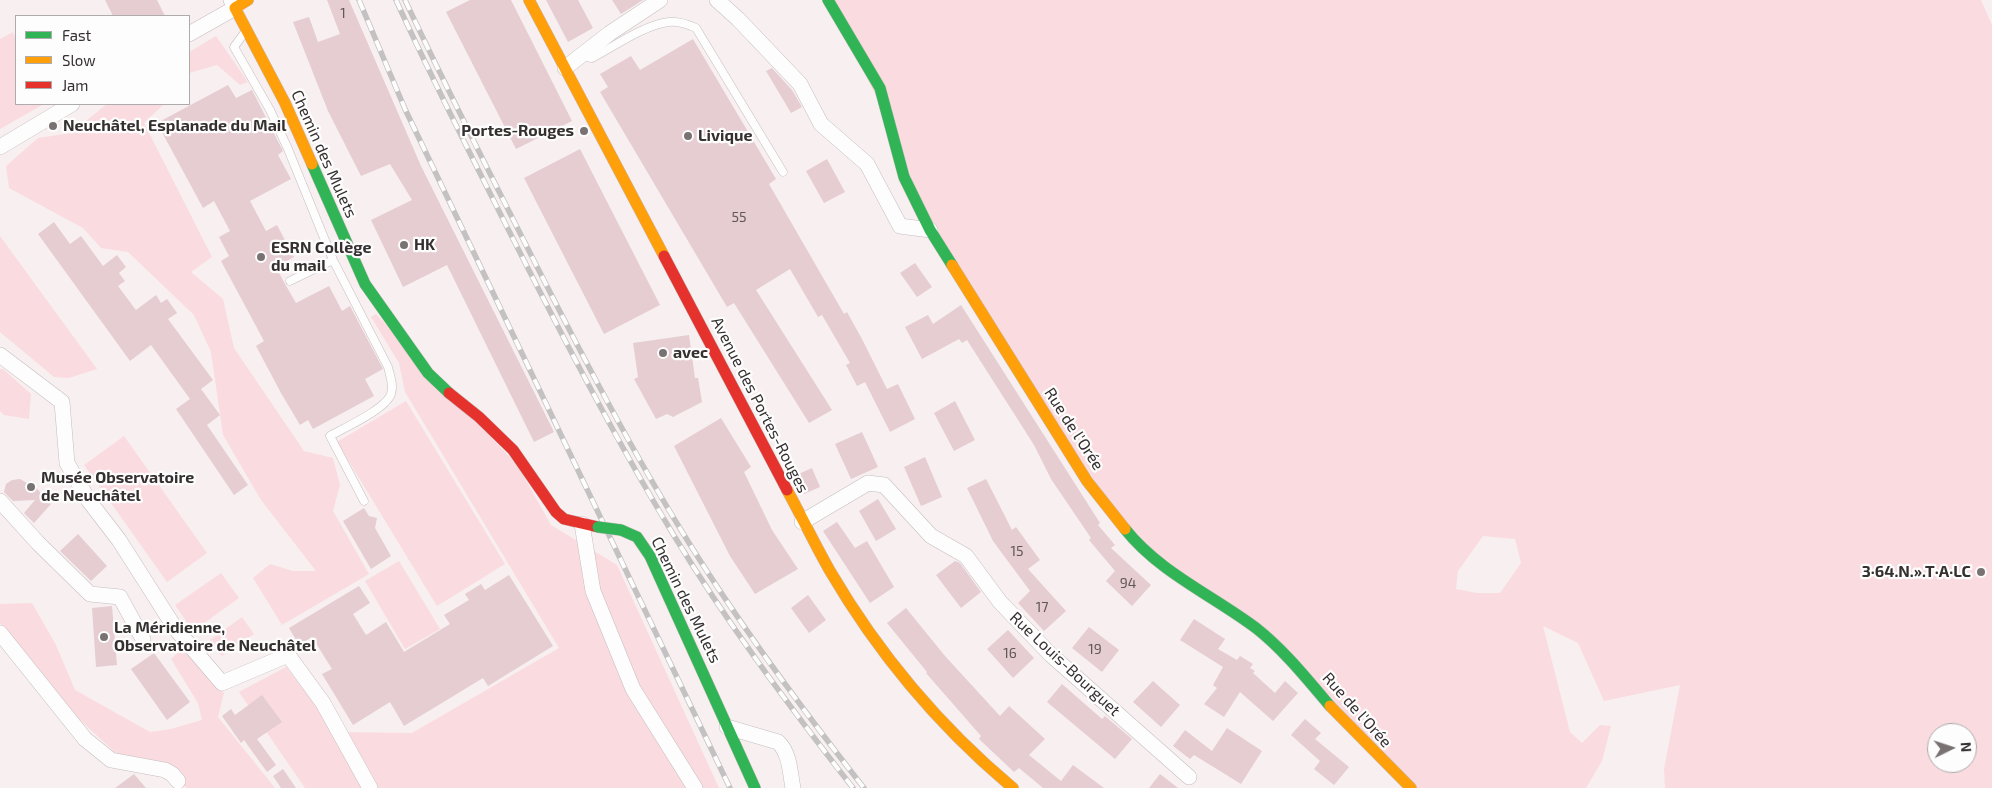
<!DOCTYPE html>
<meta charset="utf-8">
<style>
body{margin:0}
#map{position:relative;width:1992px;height:788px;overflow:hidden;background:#f8eff0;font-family:"Exo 2",sans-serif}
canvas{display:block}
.legend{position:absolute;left:15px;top:15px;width:175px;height:90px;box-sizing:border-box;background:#fdfdfd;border:1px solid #adabab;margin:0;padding:6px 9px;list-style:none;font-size:15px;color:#352f30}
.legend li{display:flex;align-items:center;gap:10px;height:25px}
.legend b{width:25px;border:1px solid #adabab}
.north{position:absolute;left:1927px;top:723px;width:50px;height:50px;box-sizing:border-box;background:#fdfdfd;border:1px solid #adabab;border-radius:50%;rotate:86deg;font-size:14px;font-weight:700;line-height:20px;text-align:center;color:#352f30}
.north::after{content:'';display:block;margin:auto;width:18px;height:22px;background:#797273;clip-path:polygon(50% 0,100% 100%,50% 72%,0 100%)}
</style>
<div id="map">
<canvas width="1992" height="788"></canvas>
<ul class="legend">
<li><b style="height:6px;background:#30b455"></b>Fast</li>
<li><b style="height:6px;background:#ff9f0a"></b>Slow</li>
<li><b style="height:6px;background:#e5322d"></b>Jam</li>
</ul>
<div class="north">N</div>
</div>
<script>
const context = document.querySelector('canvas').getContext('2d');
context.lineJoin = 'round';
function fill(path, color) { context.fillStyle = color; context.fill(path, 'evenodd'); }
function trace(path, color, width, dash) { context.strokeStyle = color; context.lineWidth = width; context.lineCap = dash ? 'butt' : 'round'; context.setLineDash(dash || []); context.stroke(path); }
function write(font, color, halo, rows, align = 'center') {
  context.font = font + ' "Exo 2",sans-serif'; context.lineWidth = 4.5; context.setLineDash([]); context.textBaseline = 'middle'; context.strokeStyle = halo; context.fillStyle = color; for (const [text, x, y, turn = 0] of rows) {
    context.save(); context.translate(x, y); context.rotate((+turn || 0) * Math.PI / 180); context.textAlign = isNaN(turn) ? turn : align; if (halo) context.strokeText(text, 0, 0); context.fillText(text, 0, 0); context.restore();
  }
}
fill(new Path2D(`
 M828 0H1981L1992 25V788H1665L1664 769 1680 685 1604 701 1578 643 1543 626 1570 732 1582 743 1600 725 1611 726 1602 761 1586 788H1411L1294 664 1130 535 930 230 893 130ZM1483 536 1515 539 1521 563 1500 593H1477L1456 589 1458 571ZM1937 733H1967V763H1937Z
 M13 32 16 39V104H44L0 129V39Z
 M216 36 248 82 240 85 217 65 189 73V52Z
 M107 104H164L144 123 212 257 191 272 223 299 234 348 304 451 333 458 340 485 333 511 369 574 282 625 253 578 270 564 293 571H316L261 500 223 435 211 352 194 315 128 252 101 248 83 228 9 188 6 166 38 138 71 133Z
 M0 236 97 369 69 378 54 377 0 332Z
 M376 314 518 466 551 525 617 565 719 788H305L239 692 286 667 336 732 412 733 559 648 405 392 399 363 371 317Z
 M0 369H3L31 394 29 419 4 415 0 411Z
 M406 401 505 564 437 606 337 442Z
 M124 436 207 553 167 582 84 465Z
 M399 561 440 629 405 649 365 581Z
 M221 573 239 598 193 631 175 605Z
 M32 603 56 645 75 690 150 732 171 729 202 720 198 703 171 659 184 647 224 693 218 717 275 788H186L172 769 120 757 68 709 0 623V604Z
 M242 617 254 634 222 656 210 640Z`), '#fadbe0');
fill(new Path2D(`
 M105 0H157L165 16H113Z
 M327 0H349L421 166 554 432 534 442 447 265 403 287 371 220 412 200 390 164 361 176 328 111 293 22 309 17 318 42 340 34Z
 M470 0H511L572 121 516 149 446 12Z
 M546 0H578L593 28 568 42Z
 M612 0H643L621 14Z
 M693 39 776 179 769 184 844 314 847 312 862 339 887 389 898 384 915 419 890 432 865 382 857 386 846 365 850 363 822 315 818 317 790 269 756 290 832 410 809 423 734 303 727 307 600 92 608 87 600 74 631 56 640 70Z
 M772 68 792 90 802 107 791 113 766 71Z
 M228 85 236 98 252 90 283 151 278 155 291 179 250 201 266 231 277 225 294 257 276 267 285 284 296 303 329 286 342 311 350 306 383 369 365 379 374 396 313 429 308 420 300 425 281 393 256 346 264 341 221 261 229 256 219 237 230 231 214 201 203 208 157 123Z
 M580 149 660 305 604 334 524 178Z
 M827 159 845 192 824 203 806 171Z
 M54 222 70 244 81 236 103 266 117 255 126 267 119 273 125 281 118 286 136 310 156 295 161 303 167 299 177 313 168 319 213 380 201 389 220 415 207 425 248 485 234 495 176 409 190 399 151 345 130 361 38 234Z
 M915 263 932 287 917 297 900 273Z
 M961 305 1100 523 1098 525 1115 545 1111 548 1151 585 1132 606 1106 581 1115 571 1089 540 1091 538 1051 479 1034 445 967 340 962 343 959 339 922 359 905 327 928 315 933 324Z
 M689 335 695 378H698L702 402 673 417 667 414 656 419 634 379 638 377 633 343Z
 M955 401 975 440 954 451 934 413Z
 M721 418 751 467 744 472 772 530 798 569 755 594 730 556 674 446Z
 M862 432 878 467 851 479 835 444Z
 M925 457 942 497 921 506 904 467Z
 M812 468 820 487 804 494 794 476Z
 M20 479 27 483 30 481 51 504 34 523 24 513 35 500 13 501 4 492 6 484 12 480Z
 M986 479 1012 530 1016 527 1040 560 1028 569 1066 611 1044 631 1018 603 1030 591 993 541 967 488Z
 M878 499 896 529 876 541 859 511Z
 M364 508 369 516 377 518 375 528 391 556 371 569 343 521Z
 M837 522 855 548 867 541 894 587 870 603 823 531Z
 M78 534 107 566 91 581 60 551Z
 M955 561 960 563 981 592 961 608 936 575Z
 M509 575 553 646 488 686 483 678 404 726 390 702 353 725 322 674 332 669 312 637 299 645 289 628 359 586 370 603 353 614 366 635 386 622 404 652 450 624 444 615 469 600 465 594 481 584 485 590Z
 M808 595 826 620 809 633 791 608Z
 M112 606 117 665 96 667 92 608Z
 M906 608 945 656 1000 716 1009 706 1045 739 1029 755 1061 781 1073 765 1104 788H1043L1019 768 1014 772 979 739 981 736 926 673 927 672 887 623Z
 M1194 619 1225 639 1218 649 1237 660 1240 656 1253 664 1250 668 1255 671 1253 673 1275 693 1285 681 1298 693 1273 721 1240 692 1224 717 1204 704 1217 688 1213 685 1223 667 1180 640Z
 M1089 627 1119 650 1102 672 1072 648Z
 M1008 630 1034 658 1013 678 987 649Z
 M154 653 190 702 167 720 131 669Z
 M1153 681 1180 705 1161 727 1133 702Z
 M1062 684 1102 719 1105 716 1132 739 1115 759 1047 702Z
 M262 695 282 722 257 739 276 765 267 772 244 740 241 743 222 716 231 709 235 715Z
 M1305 719 1321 733 1315 739 1349 767 1334 785 1314 769 1320 761 1291 735Z
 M1227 728 1262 751 1241 784 1194 755 1190 759 1173 746 1185 730 1212 751Z
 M283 769 296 788H281L273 776Z
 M134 774 146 788H115Z
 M1160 774 1178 788H1149Z`), '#e5cdd2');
const lane = new Path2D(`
 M245 32 234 47 270 110 288 149 333 260 388 367C390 376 394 385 391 394 386 409 344 428 330 436L364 501
 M581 56 592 58C613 47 646 24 669 22 679 21 687 24 696 28L783 172
 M290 281 333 260`);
const street = new Path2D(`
 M717 0 738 19 800 84 821 124 867 164 900 226 930 230
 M189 34 235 8 231 0
 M565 68 610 33 660 0
 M0 147 72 104
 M0 355 62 402 67 463 89 501 119 540 175 628 222 683 288 655 323 703 370 788
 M0 501 38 543 90 594 120 597 143 639
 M802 522 868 483 884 485 931 536 966 556 1000 602 1051 655 1189 777
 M582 524 593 591 633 689 695 788
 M0 633 85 739 111 760 165 770 172 774 178 781
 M727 727 778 742C790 753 790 773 793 788`);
const fast = new Path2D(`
 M828 0 880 88 904 177 930 230 952 265
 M312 164 365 284 428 373 449 393
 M1125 529C1159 572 1212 595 1256 628 1284 650 1307 679 1330 706
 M621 530 637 537 650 556 755 788`);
const slow = new Path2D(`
 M248 0 235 8 285 103 312 164
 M529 0 664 256
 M952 265 1087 481 1125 529
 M787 490C802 517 815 545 830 571 878 653 940 727 1013 788
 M1330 706 1411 788`);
const jam = new Path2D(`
 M664 256 787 490
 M449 393 479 417 513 450 556 512 564 519 598 527`);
trace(lane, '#c4bdbe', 9);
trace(street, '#c4bdbe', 16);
trace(fast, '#c4bdbe', 12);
trace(slow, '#c4bdbe', 12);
trace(jam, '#c4bdbe', 12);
trace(lane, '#fefdfd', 8);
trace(street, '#fefdfd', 15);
trace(fast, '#30b455', 11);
trace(slow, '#ff9f0a', 11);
trace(jam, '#e5322d', 11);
const rail = new Path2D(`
 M359 0 405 109 730 788
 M396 0C430 75 468 149 505 223 558 328 612 433 673 534 727 623 789 706 853 788
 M405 0C443 81 483 160 523 239 573 338 623 435 681 530 736 620 799 705 864 788`);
trace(rail, '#c3c1c1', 5.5);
trace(rail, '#fdfdfd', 4, [11]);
const fastBridge = new Path2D(`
 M598 527 621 530`);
trace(fastBridge, '#c4bdbe', 12, []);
trace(fastBridge, '#30b455', 11);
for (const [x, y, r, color] of [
 [53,126,5,"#797273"],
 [584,131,5,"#797273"],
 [688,136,5,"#797273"],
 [404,245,5,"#797273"],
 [261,257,5,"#797273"],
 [663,353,5,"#797273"],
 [31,487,5,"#797273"],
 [1981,572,5,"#797273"],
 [104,637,5,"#797273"]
]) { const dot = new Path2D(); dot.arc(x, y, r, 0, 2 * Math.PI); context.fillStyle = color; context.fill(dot); trace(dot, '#fdfdfd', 2); }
write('14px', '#615658', null, [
 ["1",343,13],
 ["55",739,217],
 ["15",1017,551],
 ["94",1128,583],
 ["17",1042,607],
 ["19",1095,649],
 ["16",1010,653]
]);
write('bold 16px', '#352f30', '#fdfdfd', [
 ["Neuchâtel, Esplanade du Mail",63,126],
 ["Portes-Rouges",574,131,"right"],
 ["Livique",698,136],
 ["HK",414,245],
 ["ESRN Collège",271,248],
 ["du mail",271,266],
 ["avec",673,353],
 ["Musée Observatoire",41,478],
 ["de Neuchâtel",41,496],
 ["3·64.N.».T·A·LC",1971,572,"right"],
 ["La Méridienne,",114,628],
 ["Observatoire de Neuchâtel",114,646]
], 'left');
write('16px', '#352f30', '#fdfdfd', [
 ["Chemin des Mulets",324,154,66],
 ["Avenue des Portes-Rouges",760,405,63],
 ["Rue de l'Orée",1074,429,57],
 ["Chemin des Mulets",686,600,64],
 ["Rue Louis-Bourguet",1065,664,43],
 ["Rue de l'Orée",1357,710,48]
]);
</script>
